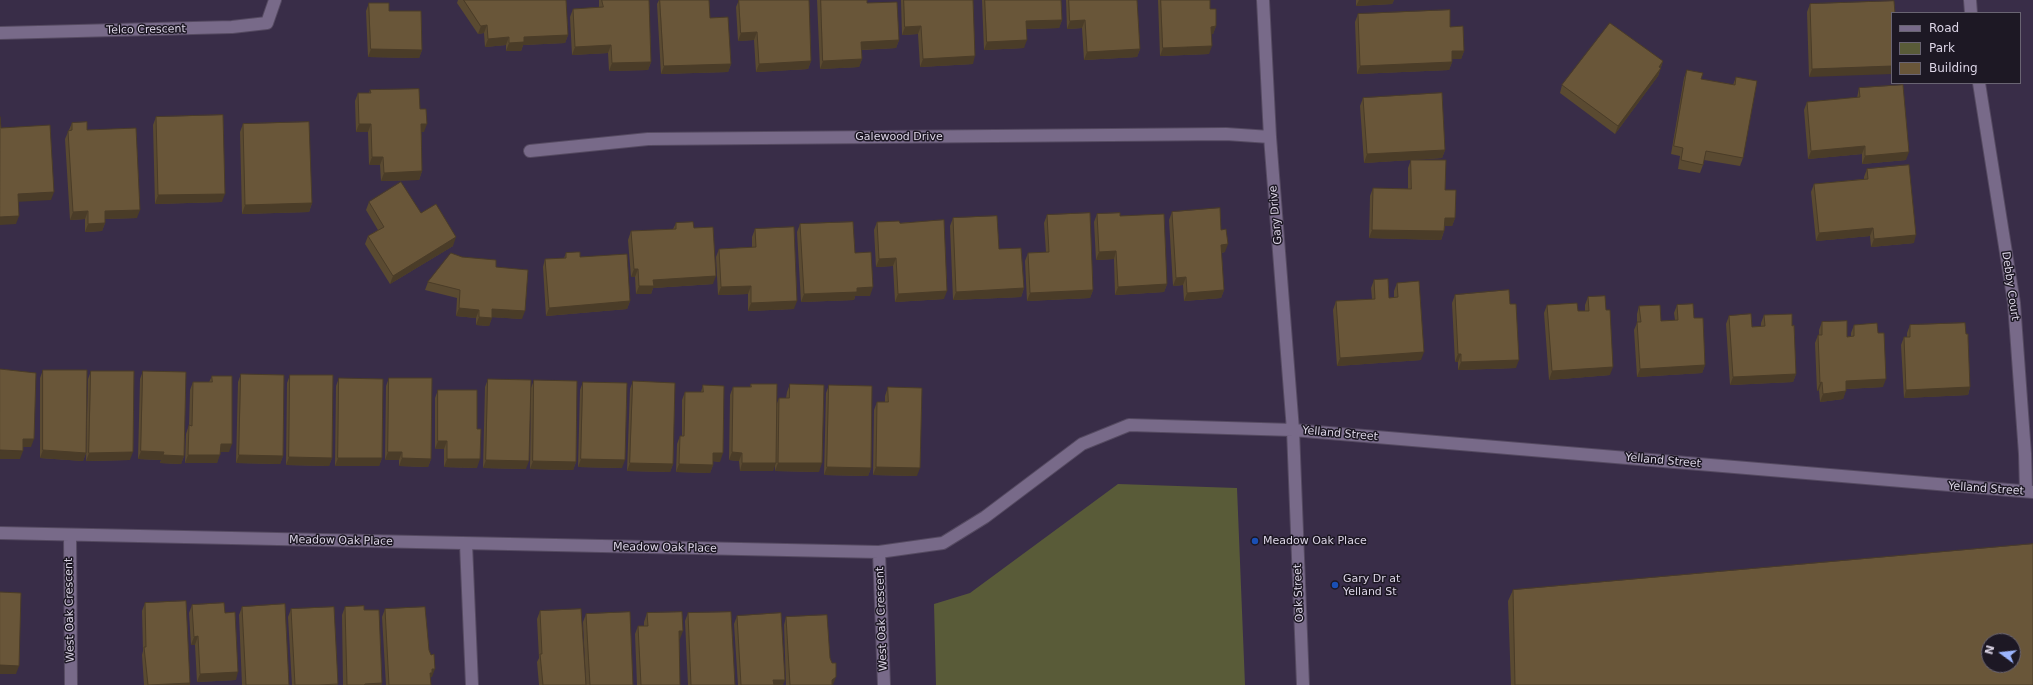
<!DOCTYPE html>
<style>
body{margin:0}
#map{position:relative;width:2033px;height:685px;overflow:hidden;background:#392d48;font-family:"DejaVu Sans",sans-serif}
canvas{display:block}
.legend{position:absolute;left:1891px;top:12px;width:130px;height:72px;box-sizing:border-box;background:#1d1824;border:1px solid #696472;margin:0;padding:5px 7px;list-style:none;font-size:12px;color:#dcd5e6}
.legend li{display:flex;align-items:center;gap:8px;height:20px}
.legend b{width:20px;border:1px solid #696472}
.north{position:absolute;left:1981px;top:633px;width:40px;height:40px;box-sizing:border-box;background:#1d1824;border:1px solid #696472;border-radius:50%;rotate:285deg;font-size:11px;font-weight:700;line-height:16px;text-align:center;color:#dcd5e6}
.north::after{content:'';display:block;margin:auto;width:14px;height:18px;background:#9bb4fd;clip-path:polygon(50% 0,100% 100%,50% 72%,0 100%)}
</style>
<div id="map">
<canvas width="2033" height="685"></canvas>
<ul class="legend">
<li><b style="height:5px;background:#786a89"></b>Road</li>
<li><b style="height:11px;background:#595b38"></b>Park</li>
<li><b style="height:11px;background:#695639"></b>Building</li>
</ul>
<div class="north">N</div>
</div>
<script>
const context = document.querySelector('canvas').getContext('2d');
context.lineJoin = 'round';
function fill(path, color) { context.fillStyle = color; context.fill(path, 'evenodd'); }
function trace(path, color, width, dash) { context.strokeStyle = color; context.lineWidth = width; context.lineCap = dash ? 'butt' : 'round'; context.setLineDash(dash || []); context.stroke(path); }
function write(font, color, halo, rows, align = 'center') {
  context.font = font + ' "DejaVu Sans",sans-serif'; context.lineWidth = 3; context.setLineDash([]); context.textBaseline = 'middle'; context.strokeStyle = halo; context.fillStyle = color; for (const [text, x, y, turn = 0] of rows) {
    context.save(); context.translate(x, y); context.rotate((+turn || 0) * Math.PI / 180); context.textAlign = isNaN(turn) ? turn : align; if (halo) context.strokeText(text, 0, 0); context.fillText(text, 0, 0); context.restore();
  }
}
fill(new Path2D(`
 M1118 484 1237 488 1245 685H936L934 604 970 593Z`), '#595b38');
const minor = new Path2D(`
 M1263 0 1270 137 1293 430 1303 685
 M1970 0 1971 13
 M0 33 232 27 267 23 275 0
 M1979 83 2014 303 2025 454 2026 491
 M530 151 648 139 1226 134 1270 137
 M0 533 879 552 943 543 985 517 1082 444 1129 425 1293 430 2033 492
 M70 535 71 685
 M466 544 472 685
 M879 552 884 685`);
trace(minor, '#554a61', 14);
trace(minor, '#786a89', 12);
fill(new Path2D(`
 M458 0H566L568 35 565 43 523 45 521 51H506V45L485 47 484 33 478 34 457 3Z
 M599 0H649L651 62 648 70 609 71 608 53 572 55 570 17 573 9 599 7Z
 M659 0H709L710 18 731 64 728 72 661 74 657 4Z
 M739 0H809L811 61 808 69 756 72 754 40 738 41 736 7Z
 M817 0H867V3L899 40 896 48 862 50V59L859 67 820 69Z
 M901 0H973V64L920 67 918 34 902 35Z
 M982 0H1061L1062 20 1059 28 1026 29 1024 48 984 50Z
 M1066 0H1137L1140 49 1137 57 1084 60 1082 28 1067 29Z
 M1158 0H1210V9L1216 26 1213 34H1211L1209 54 1160 56Z
 M1356 0H1394L1392 4 1356 6Z
 M369 3 422 50 419 58 368 57 366 11Z
 M1810 4 1895 13 1809 77 1807 12Z
 M1358 14 1450 27 1464 51 1461 59H1452V62L1449 70 1357 74 1355 22Z
 M1663 61 1658 76 1615 134 1560 93 1562 85Z
 M1687 70 1701 79 1733 85 1736 77 1743 158 1740 166 1704 160 1703 165 1700 173 1678 169 1680 156 1671 154 1684 78Z
 M1859 88 1906 160 1862 164V154L1808 159 1804 110 1807 102 1857 98Z
 M370 90 420 109 424 132H421L422 171 419 180 381 181 380 165H369L368 132H356L355 101 358 93H369Z
 M1363 98 1445 150 1442 158 1364 163 1360 106Z
 M156 117 222 202 155 204 153 125Z
 M72 123 87 130 137 218 105 219V223L102 231 85 232V219L70 220 65 139Z
 M243 124 312 203 309 212 242 214 240 132Z
 M1411 160 1445 190 1455 218 1452 226H1445L1444 231 1441 240 1369 238 1370 196 1373 188 1408 189V168Z
 M1867 169 1914 243 1871 247 1870 236 1816 241 1811 192 1814 184 1864 179V177Z
 M369 202 453 246 390 284 365 244 368 236 378 230 366 210Z
 M1172 212 1221 230 1225 252 1221 253 1224 290 1221 298 1184 301 1183 285 1173 286 1169 220Z
 M1097 214 1120 216 1167 284 1164 292 1115 295 1114 259 1096 260 1094 222Z
 M1047 215 1093 290 1090 298 1027 301 1025 261 1028 253 1046 252 1044 223Z
 M953 218 999 249 1024 288 1021 297 953 300 950 226Z
 M877 222 900 223 944 299 895 302 893 266 876 267 874 230Z
 M676 223 694 228 713 284 653 288 651 294H636L635 277H631L628 240 631 231 673 229Z
 M800 224 870 296H855L854 300 801 302 797 232Z
 M755 229 794 309 748 311V294L718 295 716 257 719 249 752 247V237Z
 M566 253 580 257 630 301 627 309 546 316 543 267 545 259 564 258Z
 M462 257 496 267 522 319 492 317 489 326 476 325V318L456 316 457 298 425 290 428 282Z
 M1374 280 1389 298 1394 297V291L1397 283 1421 360 1337 366 1333 310 1336 301 1372 299 1371 288Z
 M1455 295 1510 304 1516 368 1458 370V362H1455L1452 303Z
 M1588 297 1610 375 1549 380 1544 313 1547 305 1578 311H1585V305Z
 M1677 305 1694 318 1705 365 1702 373 1637 377 1634 330 1637 323V314L1639 306 1661 321 1675 320 1674 313Z
 M1764 315 1792 326 1796 374 1793 382 1730 385 1726 324 1729 316 1752 327 1761 326V323Z
 M1822 322 1847 337 1851 336V333L1854 325 1883 387 1846 389 1843 399 1820 402 1819 390 1817 391 1815 343 1818 335H1819V330Z
 M1910 325 1970 387 1968 395 1904 398 1901 345 1904 337H1907V333Z
 M43 370 86 453 83 461 40 458V378Z
 M91 371 130 460 86 461 88 379Z
 M143 371 184 456 181 464 160 463 161 460 138 459 140 379Z
 M241 374 283 456 280 464 236 463 238 382Z
 M290 375 332 458 329 466 286 465 287 383Z
 M212 376 229 452H220L217 463H185L186 434 189 425V426L190 390 193 382H209Z
 M339 378 382 458 379 466H335L336 386Z
 M389 378 431 459 428 467 399 466V460H385L386 386Z
 M488 379 526 469 483 468 485 387Z
 M534 380 576 462 573 470 530 469 531 388Z
 M633 381 673 464 670 472 627 471 630 389Z
 M583 382 622 468 578 467 580 390Z
 M751 384 776 406 779 398H786L787 392 790 384 819 472 775 471V464L773 471H740L739 461 729 460 730 395 733 387H750Z
 M703 385 720 462 713 461V465L710 473 676 472 677 444 680 436H682V400L685 392H701Z
 M829 385 871 468 868 476 824 475 826 393Z
 M888 387 917 476 873 475 874 410 877 402H885V396Z
 M438 390 477 429V468L444 467V449H435V398Z
 M1513 590 2033 685H1511L1508 601Z
 M145 603 190 683V685H144L142 655 143 651 142 611Z
 M192 605 236 680 197 682 195 645H191L189 613Z
 M242 607 289 685H242L239 615Z
 M345 607 364 610 382 683 381 685H343L342 615Z
 M291 609 338 684 337 685H292L288 617Z
 M385 609 429 650 432 677H430L431 685H386L382 617Z
 M540 611 586 685H539L537 662 539 658 537 619Z
 M647 613 680 639H679L680 685H637L635 634 638 626H644V622Z
 M688 613 735 685H688L685 621Z
 M586 614 633 685H586L583 622Z
 M737 616 783 685H738L734 624Z
 M786 617 830 658 833 685H786L784 625Z`), '#5a4a31');
fill(new Path2D(`
 M1359 0H1394L1392 4 1356 6Z
 M1062 20 1059 28 1023 29 1026 21Z
 M1085 20 1082 28 1067 29 1070 21Z
 M487 25 484 33 478 34 481 26Z
 M921 26 918 34 902 35 905 27Z
 M1216 26 1213 34 1208 35 1211 27Z
 M757 32 754 40 738 41 741 33Z
 M568 35 565 43 523 45 521 51H506L509 43 524 37Z
 M509 37 506 45 485 47 488 39Z
 M899 40 896 48 858 50 861 42Z
 M1027 40 1024 48 984 50 987 42Z
 M611 45 608 53 572 55 575 47Z
 M1212 46 1209 54 1160 56 1163 48Z
 M371 49 422 50 419 58 368 57Z
 M1140 49 1137 57 1084 60 1087 52Z
 M1452 51H1464L1461 59H1449Z
 M975 56 973 64 920 67 923 59Z
 M862 59 859 67 820 69 823 61Z
 M811 61 808 69 756 72 759 64Z
 M1663 61 1658 76 1615 134 1618 126Z
 M651 62 648 70 609 71 612 63Z
 M1452 62 1449 70 1357 74 1360 66Z
 M731 64 728 72 661 74 664 66Z
 M1892 66V74L1809 77 1812 69Z
 M359 124H371L368 132H356Z
 M421 124H427L424 132H418Z
 M1865 146 1862 154 1808 159 1811 151Z
 M1445 150 1442 158 1364 163 1367 154Z
 M1909 152 1906 160 1862 164 1865 156Z
 M372 157H383L380 165H369Z
 M422 171 419 180 381 181 384 173Z
 M54 192 51 200 15 202 18 194Z
 M225 194 222 202 155 204 158 195Z
 M312 203 309 212 242 214 245 205Z
 M140 210 137 218 102 219 105 211Z
 M88 211 85 219 70 220 73 212Z
 M19 216 16 224 0 225V217Z
 M1445 218H1455L1452 226H1442Z
 M105 223 102 231 85 232 88 224Z
 M1873 228 1870 236 1816 241 1819 233Z
 M1372 230 1444 231 1441 240 1369 238Z
 M1916 235 1914 243 1871 247 1874 239Z
 M456 237 453 246 390 284 393 276Z
 M1228 244 1225 252 1218 253 1221 245Z
 M1116 251 1114 259 1096 260 1099 252Z
 M896 258 893 266 876 267 879 259Z
 M634 269H638L635 277H631Z
 M716 276 713 284 653 288 651 294H636L639 286 653 280Z
 M1186 277 1183 285 1173 286 1176 278Z
 M1167 284 1164 292 1115 295 1118 287Z
 M751 286 748 294 718 295 721 287Z
 M873 287 870 296H855L854 300 801 302 804 294 857 288Z
 M1024 288 1021 297 953 300 956 292Z
 M1093 290 1090 298 1027 301 1030 293Z
 M1224 290 1221 298 1184 301 1187 293Z
 M947 291 944 299 895 302 898 294Z
 M630 301 627 309 546 316 549 308Z
 M797 301 794 309 748 311 751 303Z
 M459 308 479 310 476 318 456 316Z
 M492 309 525 311 522 319 489 317Z
 M479 317 492 318 489 326 476 325Z
 M1424 352 1421 360 1337 366 1340 358Z
 M1458 354H1461L1458 362H1455Z
 M1519 360 1516 368 1458 370 1461 362Z
 M1705 365 1702 373 1637 377 1640 369Z
 M1613 367 1610 375 1549 380 1552 371Z
 M1796 374 1793 382 1730 385 1733 377Z
 M1886 379 1883 387 1843 389 1846 381Z
 M1822 382 1819 390 1817 391 1820 383Z
 M1970 387 1968 395 1904 398 1906 390Z
 M1846 391 1843 399 1820 402 1823 394Z
 M23 439H34L31 447H20Z
 M438 441H447L444 449H435Z
 M221 444H232L229 452H218Z
 M0 450 23 451 20 459H0Z
 M43 450 86 453 83 461 40 458Z
 M141 451 164 452 161 460 138 459Z
 M133 452 130 460 86 461 89 453Z
 M388 452H402L399 460H385Z
 M732 452 742 453 739 461 729 460Z
 M713 453H723L720 462 710 461Z
 M163 455 184 456 181 464 160 463Z
 M188 455H220L217 463H185Z
 M239 455 283 456 280 464 236 463Z
 M289 457 332 458 329 466 286 465Z
 M338 458H382L379 466H335Z
 M402 458 431 459 428 467 399 466Z
 M447 459H480L477 468 444 467Z
 M581 459 625 460 622 468 578 467Z
 M486 460 529 461 526 469 483 468Z
 M533 461 576 462 573 470 530 469Z
 M630 463 673 464 670 472 627 471Z
 M742 463H776L773 471H740Z
 M778 463H822L819 472 775 471Z
 M679 464 713 465 710 473 676 472Z
 M827 467 871 468 868 476 824 475Z
 M876 467 920 468 917 476 873 475Z
 M679 631H683L680 639 676 640Z
 M198 636 195 645H191L194 637Z
 M0 665 19 666 16 674H0Z
 M432 669H435L432 677H430V673Z
 M238 672 236 680 197 682 200 674Z
 M836 677 833 685H830L832 680Z
 M773 680H785L783 685H772Z
 M190 683V685H148Z
 M382 683 381 685H364L365 684Z`), '#4a3c28');
const building = new Path2D(`
 M464 0H566L568 35 524 37V42L509 43V37L488 39 487 25 481 26Z
 M602 0H649L651 62 612 63 611 45 575 47 573 9 603 7Z
 M660 0H709L710 18 728 17 731 64 664 66Z
 M739 0H809L811 61 759 64 757 32 741 33Z
 M821 0H867V3L897 2 899 40 861 42 862 59 823 61Z
 M904 0H973L975 56 923 59 921 26 905 27Z
 M985 0H1061L1062 20 1026 21 1027 40 987 42Z
 M1069 0H1137L1140 49 1087 52 1085 20 1070 21Z
 M1161 0H1210V9H1216V26L1211 27 1212 46 1163 48Z
 M1894 1 1895 13H1892V66L1812 69 1810 4Z
 M369 3H389V11H421L422 50 371 49Z
 M1450 10V27L1463 26 1464 51H1452V62L1360 66 1358 14Z
 M1610 23 1663 61 1659 67 1661 68 1618 126 1562 85Z
 M1687 70 1703 73 1701 79 1735 85 1736 77 1757 81 1743 158 1706 151 1703 165 1681 160 1683 148 1674 146Z
 M1903 85 1909 152 1865 156V146L1811 151 1807 102 1860 97 1859 88Z
 M419 89 420 109H426L427 124H421L422 171 384 173 383 157H372L371 124H359L358 93H371L370 90Z
 M1442 93 1445 150 1367 154 1363 98Z
 M223 115 225 194 158 195 156 117Z
 M0 117 1 128 50 125 54 192 18 194 19 216 0 217Z
 M87 122V130L136 128 140 210 105 211V223L88 224V211L73 212 68 131 72 130V123Z
 M309 122 312 203 245 205 243 124Z
 M1411 160H1446L1445 190H1456L1455 218H1445L1444 231 1372 230 1373 188 1411 189Z
 M1909 165 1916 235 1874 239 1873 228 1819 233 1814 184 1868 179 1867 169Z
 M401 182 421 213 436 204 456 237 393 276 368 236 384 227 369 202Z
 M1220 208 1221 230 1226 229 1228 244 1221 245 1224 290 1187 293 1186 277 1176 278 1172 212Z
 M1090 213 1093 290 1030 293 1028 253 1049 252 1047 215Z
 M1120 213V216L1164 214 1167 284 1118 287 1116 251 1099 252 1097 214Z
 M997 216 999 249 1021 248 1024 288 956 292 953 218Z
 M944 220 947 291 898 294 896 258 879 259 877 222 899 221 900 223Z
 M693 222 694 228 713 227 716 276 653 280 654 286H639L638 269H634L631 231 676 229V223Z
 M853 222 855 253 871 252 873 287 857 288V292L804 294 800 224Z
 M794 227 797 301 751 303V286L721 287 719 249 756 247 755 229Z
 M577 252H580V257L627 254 630 301 549 308 545 259 566 258V253Z
 M451 253 462 257 496 260V267L528 270 525 311 492 309V318L479 317V310L459 308 460 290 428 282Z
 M1388 279 1389 298 1398 297 1397 283 1419 281 1424 352 1340 358 1336 301 1375 299 1374 280Z
 M1509 290 1510 304H1516L1519 360 1461 362V354H1458L1455 295Z
 M1605 296 1606 310H1610L1613 367 1552 371 1547 305 1577 303 1578 311H1589L1588 297Z
 M1693 304 1694 318H1703L1705 365 1640 369 1637 322H1641L1639 306 1660 305 1661 321 1678 320 1677 305Z
 M1751 314 1752 327 1765 326 1764 315 1792 314V326L1794 325 1796 374 1733 377 1729 316Z
 M1847 321V337L1854 336V325L1877 323 1878 333H1884L1886 379 1846 381V391L1823 394 1822 382 1820 383 1818 335H1822V322Z
 M1965 323 1966 334H1968V338L1970 387 1906 390 1904 337H1910V325Z
 M0 369 36 373 34 439H23V451L0 450Z
 M43 370H87L86 453 43 450Z
 M91 371H134L133 452 89 453Z
 M143 371 186 372 184 456 163 455 164 452 141 451Z
 M241 374 284 375 283 456 239 455Z
 M290 375H333L332 458 289 457Z
 M212 376H232V444H221L220 455H188L189 425 192 426 193 382H212Z
 M339 378 383 379 382 458H338Z
 M389 378H432L431 459 402 458V452H388Z
 M488 379 531 380 529 461 486 460Z
 M534 380 577 381 576 462 533 461Z
 M633 381 675 383 673 464 630 463Z
 M583 382 627 383 625 460 581 459Z
 M751 384H777L776 463H742V453L732 452 733 387H751Z
 M790 384 824 385 822 463H778L779 398H789Z
 M703 385 724 386 723 453H713V465L679 464 680 436H684L685 392H703Z
 M829 385 872 386 871 468 827 467Z
 M888 387 922 388 920 468 876 467 877 402H888Z
 M438 390H477V429H481L480 459H447V441H438Z
 M2033 544V685H1515L1513 590ZM1989 641H2013V665H1989Z
 M0 592 21 593 19 666 0 665Z
 M186 601 190 683 148 685 144 647H146L145 603Z
 M224 603 225 613 235 612 238 672 200 674 198 636 194 637 192 605Z
 M285 604 289 685H246L242 607Z
 M364 606V610H379L382 683 365 684 364 685H347L345 607Z
 M334 607 338 684 319 685H295L291 609Z
 M425 607 429 650 431 655 434 654 435 669H432V673H430L431 685H389L385 609Z
 M581 609 586 685H543L540 654H542L540 611Z
 M630 612 633 685H590L586 614Z
 M682 612 683 631H679L680 685H641L638 626H648L647 613Z
 M731 612 735 685H691L688 613Z
 M781 613 785 680H773L774 685H741L737 616Z
 M827 615 830 658 832 663H836V677L832 680V685H790L786 617Z`);
fill(building, '#695639');
trace(building, '#4a3c28', 1);
for (const [x, y, r, color] of [
 [1255,541,4,"#1a4fb4"],
 [1335,585,4,"#1a4fb4"]
]) { const dot = new Path2D(); dot.arc(x, y, r, 0, 2 * Math.PI); context.fillStyle = color; context.fill(dot); trace(dot, '#1d1824', 1.5); }
write('11px', '#dcd5e6', '#1d1824', [
 ["Telco Crescent",146,30,-1],
 ["Galewood Drive",899,137],
 ["Gary Drive",1276,215,-95],
 ["Debby Court",2010,286,82],
 ["Yelland Street",1340,434,5],
 ["Yelland Street",1663,461,5],
 ["Yelland Street",1986,489,4],
 ["Meadow Oak Place",341,541,1],
 ["Meadow Oak Place",665,548,1],
 ["Oak Street",1299,593,-92],
 ["West Oak Crescent",70,610,-91],
 ["West Oak Crescent",882,619,-92]
]);
write('11px', '#dcd5e6', '#1d1824', [
 ["Meadow Oak Place",1263,541],
 ["Gary Dr at",1343,579],
 ["Yelland St",1343,592]
], 'left');
</script>
